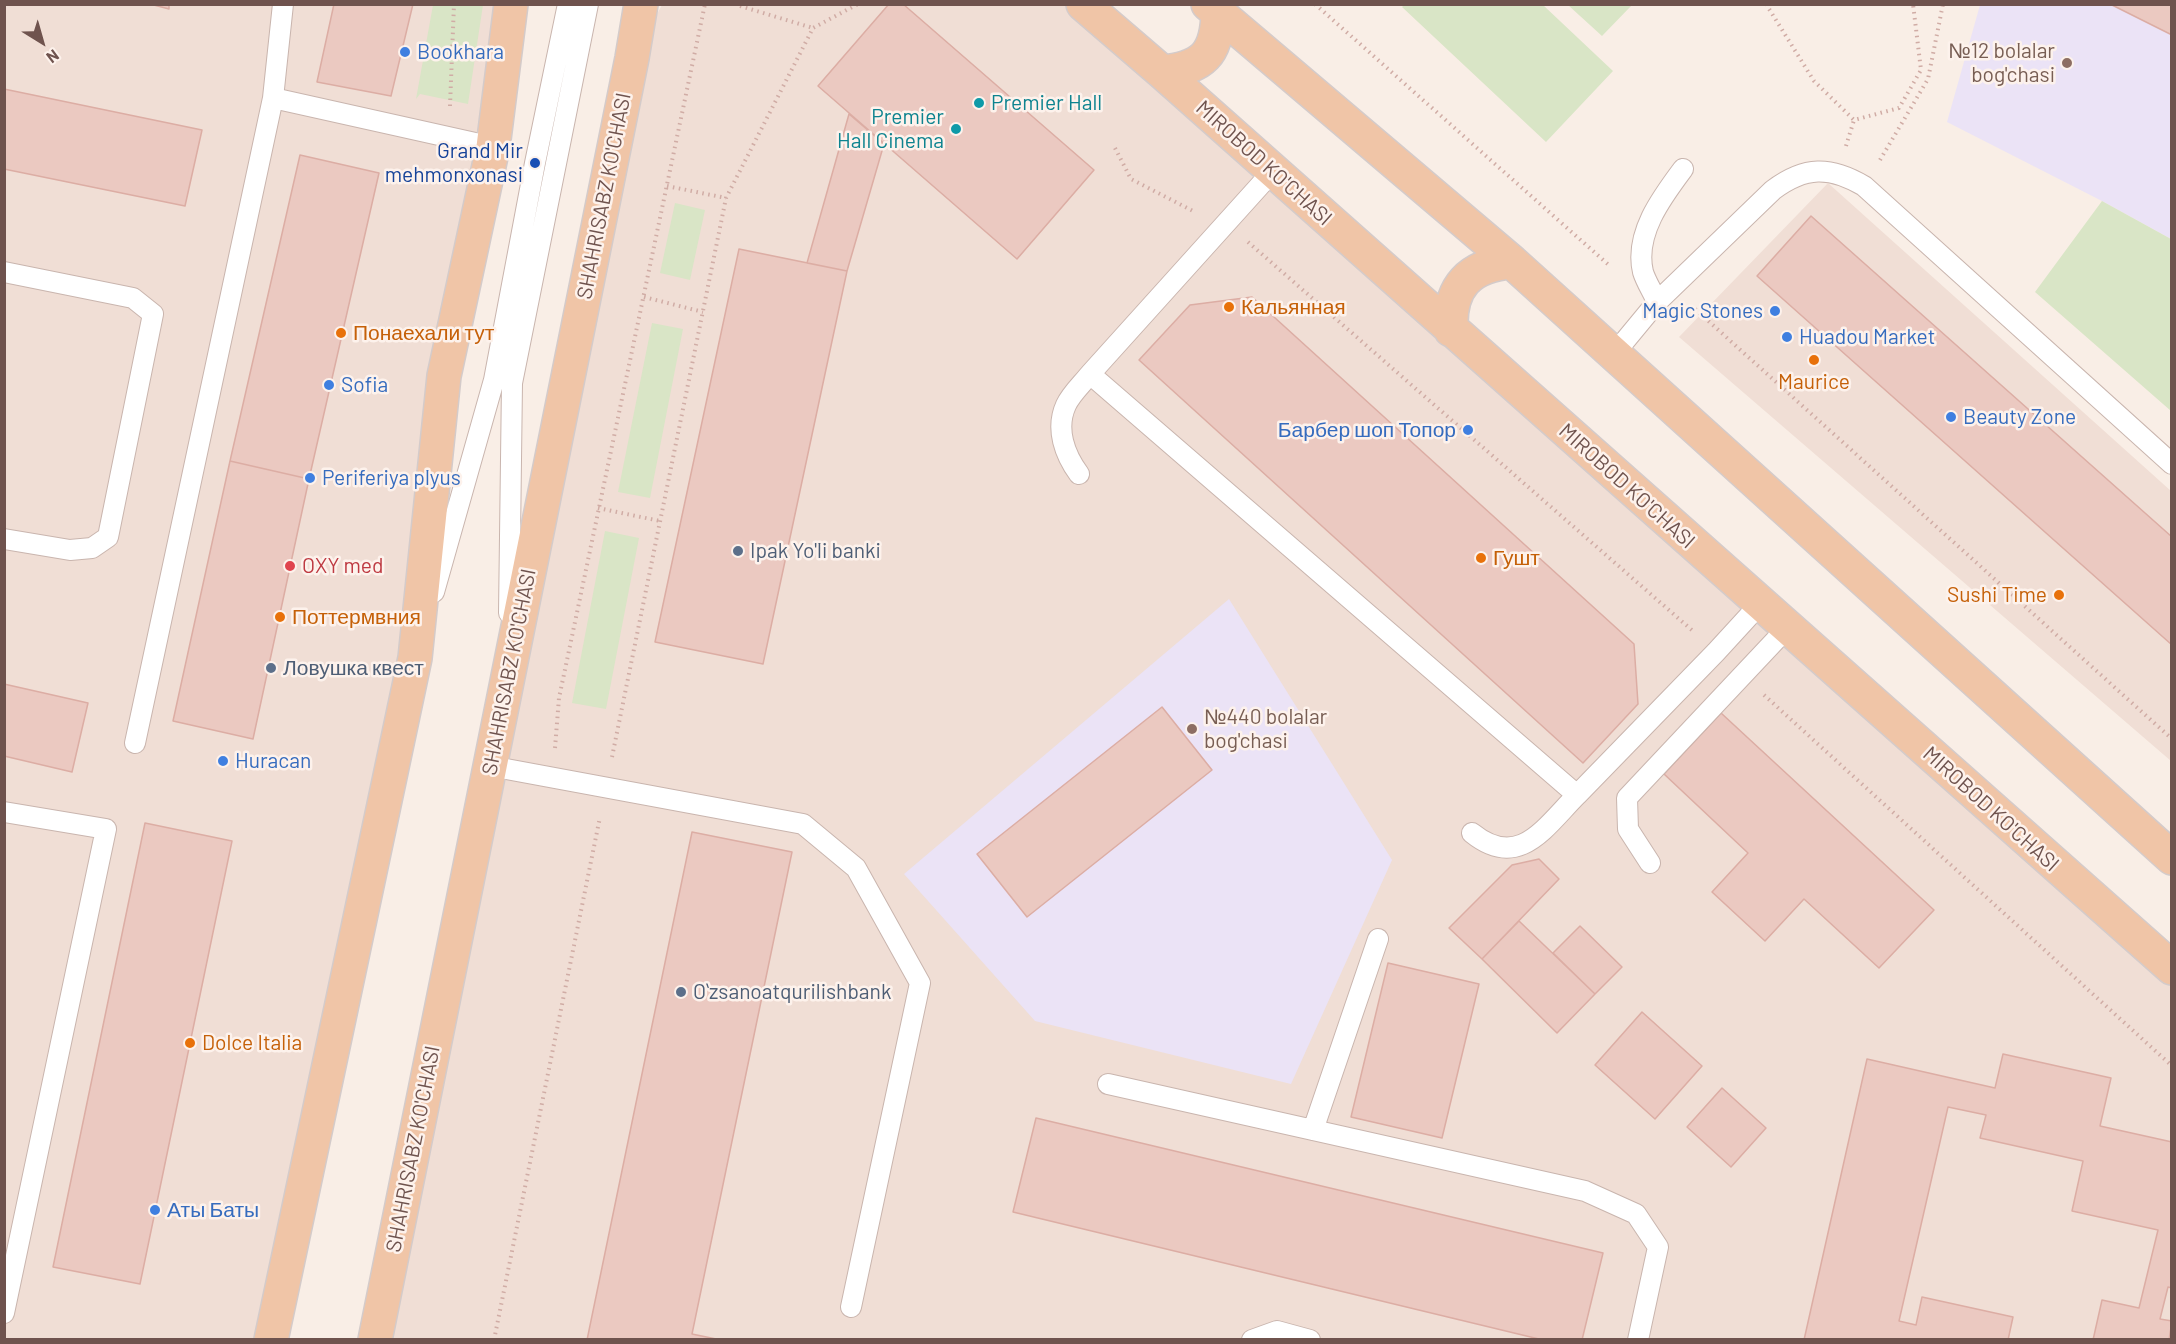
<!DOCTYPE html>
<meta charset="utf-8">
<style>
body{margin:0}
#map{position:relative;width:2176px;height:1344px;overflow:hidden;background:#f9eee6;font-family:Barlow,sans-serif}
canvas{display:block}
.frame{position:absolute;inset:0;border:6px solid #6f534e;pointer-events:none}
.north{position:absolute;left:12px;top:12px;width:60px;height:60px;-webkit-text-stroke:4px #fdf2ec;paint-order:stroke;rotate:143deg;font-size:16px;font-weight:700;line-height:24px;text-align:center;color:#6f534e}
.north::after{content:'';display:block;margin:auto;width:21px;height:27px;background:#6f534e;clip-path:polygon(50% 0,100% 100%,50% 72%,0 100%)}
</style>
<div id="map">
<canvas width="2176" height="1344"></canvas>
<div class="frame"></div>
<div class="north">N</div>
</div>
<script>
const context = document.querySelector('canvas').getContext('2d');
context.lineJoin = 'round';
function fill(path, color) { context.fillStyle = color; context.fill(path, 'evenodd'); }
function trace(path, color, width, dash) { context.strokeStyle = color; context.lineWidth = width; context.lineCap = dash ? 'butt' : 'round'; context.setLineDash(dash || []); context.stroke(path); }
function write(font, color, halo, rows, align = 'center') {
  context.font = font + ' Barlow,sans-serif'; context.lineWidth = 5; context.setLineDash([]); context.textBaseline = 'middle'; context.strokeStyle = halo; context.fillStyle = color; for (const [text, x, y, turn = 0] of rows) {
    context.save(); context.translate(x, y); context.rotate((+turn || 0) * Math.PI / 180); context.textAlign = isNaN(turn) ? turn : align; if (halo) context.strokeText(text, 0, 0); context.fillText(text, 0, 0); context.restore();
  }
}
fill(new Path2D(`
 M5 5H511L415 658 271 1339 5 1340Z
 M662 5H1083L2171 968V1339L375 1340 632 58Z
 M1828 183 2171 491V761L1679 337Z`), '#f0ded5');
fill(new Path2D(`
 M1980 5H2171V239L2102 201 1947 122Z
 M1229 599 1392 860 1291 1084 1035 1021 904 874Z`), '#ebe3f6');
fill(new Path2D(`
 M433 5H483L468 104 420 94 416 99Z
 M1404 5H1543L1613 71 1546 142 1402 7Z
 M1568 5H1632L1602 36Z
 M2102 201 2171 239V411L2035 292Z
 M675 203 705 210 690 280 660 273Z
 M652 323 683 329 650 498 618 492Z
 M605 531 639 538 606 709 572 703Z`), '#d9e5c6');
const building = new Path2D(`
 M150 4H169V9Z
 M334 4H413L391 96 317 82Z
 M889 4H903L1094 170 1017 259 818 86Z
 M2110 4H2172V35Z
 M4 89 202 130 185 206 4 169Z
 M849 114 884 144 847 271 807 263Z
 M300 155 379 173 309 479 230 461Z
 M1811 216 2172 537V645L1757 276Z
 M739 249 847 271 763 664 655 642Z
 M1252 297 1634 644 1638 704 1583 763 1139 360 1190 305Z
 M230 461 309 479 253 739 173 721Z
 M4 684 88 703 72 772 4 756Z
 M1162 707 1212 770 1027 917 977 854Z
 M1721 713 1934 910 1879 968 1804 899 1765 941 1712 892 1748 853 1664 774Z
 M145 823 232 841 140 1284 53 1267Z
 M692 832 792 852 692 1334 721 1340H587Z
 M1539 859 1559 879 1482 959 1449 928 1512 865Z
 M1519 921 1595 994 1557 1033 1482 959Z
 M1580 926 1622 967 1595 994 1553 953Z
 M1388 963 1479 984 1442 1138 1351 1117Z
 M1642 1012 1702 1066 1655 1119 1595 1065Z
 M2003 1054 2111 1078 2100 1126 2172 1142V1288L2168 1287 2160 1319 2172 1321 2169 1340H2093L2102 1300 2139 1308 2158 1230 2072 1211 2083 1161 1980 1138 1986 1115 1948 1107 1899 1321 1916 1325 1922 1297 2013 1317 2008 1340H1804L1867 1059 1995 1088Z
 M1722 1088 1766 1128 1731 1167 1687 1127Z
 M1036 1118 1603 1253 1582 1340H1543L1013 1212Z`);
fill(building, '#ebc9c1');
trace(building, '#dcada4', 1.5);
const lane = new Path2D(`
 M273 98 493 147
 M4 272 133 298 153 314 108 537 92 548 70 550 4 539
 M1657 302C1653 292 1646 282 1643 272 1634 234 1662 197 1683 169
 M1614 354 1657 302 1773 190C1805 166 1830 166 1864 186L2172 464
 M1090 374 1273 171
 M1079 474C1065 455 1055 429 1066 405 1071 394 1082 384 1090 374L1577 795 1716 652 1760 604
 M434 592 494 380 535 163 568 4
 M509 613 512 383 588 4
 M135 743 273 98 283 4
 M490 766 803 824 856 868 920 983 851 1307
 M4 812 106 829 4 1313
 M1472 833C1519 871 1545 827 1577 795
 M1650 863 1628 829 1627 798 1787 628
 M1108 1084 1585 1191 1636 1214 1658 1247 1638 1340
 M1313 1130 1378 939
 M1252 1340 1277 1331 1310 1340`);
const primary = new Path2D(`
 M1083 4 1162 72 2172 968
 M1208 4 1512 262 2172 858
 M1162 72C1203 68 1217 54 1218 13
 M1451 330C1449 287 1469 265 1512 262
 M271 1340 415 658 444 376 493 147 511 4
 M375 1340 632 58 641 4`);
trace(lane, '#c9b5ae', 22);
trace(primary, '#d4cbca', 36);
trace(new Path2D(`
 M1315 4 1611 267
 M1766 4 1814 81 1854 120 1899 108 1921 70 1913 4
 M740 6 813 28
 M450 106 454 4
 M1846 146 1854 120
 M1115 148 1131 179 1195 212
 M1880 160 1928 79 1943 4
 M667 186 726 198
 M1248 242 1694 632
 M644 297 703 312
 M1695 309 2172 739
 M598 508 660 521
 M1764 695 2172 1066
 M555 748 559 698 705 4
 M612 757 726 198 813 28 858 4
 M494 1340 600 817`), '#d0aca5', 4, [1.5, 4.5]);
trace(lane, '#fff', 20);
trace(primary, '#f0c5a7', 33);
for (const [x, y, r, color] of [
 [405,52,6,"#3f7fe0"],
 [2067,63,6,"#8d6e63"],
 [979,103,6,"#0f9aa8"],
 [956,129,6,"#0f9aa8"],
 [535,163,6,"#1a4fb4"],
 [1229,307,6,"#e8710a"],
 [1775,311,6,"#3f7fe0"],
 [341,333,6,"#e8710a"],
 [1787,337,6,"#3f7fe0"],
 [1814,360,6,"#e8710a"],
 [329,385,6,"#3f7fe0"],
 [1951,417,6,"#3f7fe0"],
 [1468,430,6,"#3f7fe0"],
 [310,478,6,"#3f7fe0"],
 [738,551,6,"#5c6f8a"],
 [1481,558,6,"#e8710a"],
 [290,566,6,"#e0444e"],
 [2059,595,6,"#e8710a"],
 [280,617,6,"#e8710a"],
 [271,668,6,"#5c6f8a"],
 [1192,729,6,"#8d6e63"],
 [223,761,6,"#3f7fe0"],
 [681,992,6,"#5c6f8a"],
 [190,1043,6,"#e8710a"],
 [155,1210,6,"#3f7fe0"]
]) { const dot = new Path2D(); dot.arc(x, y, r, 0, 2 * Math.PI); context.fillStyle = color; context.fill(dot); trace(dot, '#fdf2ec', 2); }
write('21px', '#785e54', '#fdf2ec', [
 ["№12 bolalar",2055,51],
 ["bog'chasi",2055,75],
 ["№440 bolalar",1204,717,"left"],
 ["bog'chasi",1204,741,"left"]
], 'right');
write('21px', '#366cbe', '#fdf2ec', [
 ["Bookhara",417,52],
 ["Magic Stones",1763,311,"right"],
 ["Huadou Market",1799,337],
 ["Sofia",341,385],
 ["Beauty Zone",1963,417],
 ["Барбер шоп Топор",1456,430,"right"],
 ["Periferiya plyus",322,478],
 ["Huracan",235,761],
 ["Аты Баты",167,1210]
], 'left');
write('21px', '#0d838f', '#fdf2ec', [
 ["Premier Hall",991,103],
 ["Premier",944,117,"right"],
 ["Hall Cinema",944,141,"right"]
], 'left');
write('21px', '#164399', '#fdf2ec', [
 ["Grand Mir",523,151],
 ["mehmonxonasi",523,175]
], 'right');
write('21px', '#6f534e', '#fdf2ec', [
 ["MIROBOD KO'CHASI",1264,163,42],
 ["SHAHRISABZ KO'CHASI",604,196,-79],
 ["MIROBOD KO'CHASI",1627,486,42],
 ["SHAHRISABZ KO'CHASI",509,672,-79],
 ["MIROBOD KO'CHASI",1991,809,42],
 ["SHAHRISABZ KO'CHASI",413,1149,-79]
]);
write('21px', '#c56008', '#fdf2ec', [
 ["Кальянная",1241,307],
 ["Понаехали тут",353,333],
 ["Maurice",1814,382,"center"],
 ["Гушт",1493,558],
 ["Sushi Time",2047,595,"right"],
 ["Поттермвния",292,617],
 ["Dolce Italia",202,1043]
], 'left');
write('21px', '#4e5e75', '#fdf2ec', [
 ["Ipak Yo'li banki",750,551],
 ["Ловушка квест",283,668],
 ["Oʻzsanoatqurilishbank",693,992]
], 'left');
write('21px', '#be3a42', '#fdf2ec', [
 ["OXY med",302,566]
], 'left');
</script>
